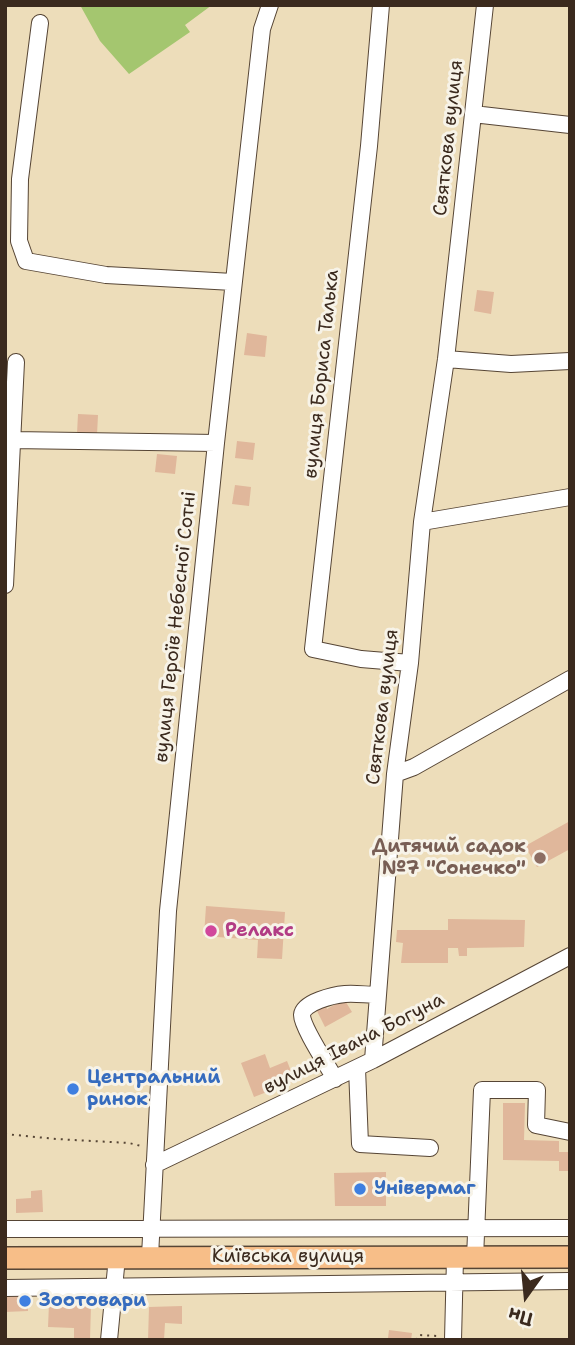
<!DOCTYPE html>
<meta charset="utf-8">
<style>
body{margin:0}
#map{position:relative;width:575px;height:1345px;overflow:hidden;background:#edddba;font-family:"Shantell Sans",sans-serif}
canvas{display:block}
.frame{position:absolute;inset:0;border:7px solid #3b2a1e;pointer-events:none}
.north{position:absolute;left:491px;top:1261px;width:70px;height:70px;-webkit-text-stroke:5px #f7f3e8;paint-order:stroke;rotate:195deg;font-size:19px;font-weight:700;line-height:28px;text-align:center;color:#3b2a1e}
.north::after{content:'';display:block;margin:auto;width:24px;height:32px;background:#3b2a1e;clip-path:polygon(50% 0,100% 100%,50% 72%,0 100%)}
</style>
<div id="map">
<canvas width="575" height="1345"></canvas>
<div class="frame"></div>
<div class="north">Пн</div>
</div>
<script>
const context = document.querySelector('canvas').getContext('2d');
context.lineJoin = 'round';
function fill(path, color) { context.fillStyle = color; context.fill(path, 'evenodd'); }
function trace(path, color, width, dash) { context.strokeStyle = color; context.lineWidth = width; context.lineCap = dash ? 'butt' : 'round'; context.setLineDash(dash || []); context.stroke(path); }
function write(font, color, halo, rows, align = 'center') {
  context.font = font + ' "Shantell Sans",sans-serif'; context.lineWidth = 6; context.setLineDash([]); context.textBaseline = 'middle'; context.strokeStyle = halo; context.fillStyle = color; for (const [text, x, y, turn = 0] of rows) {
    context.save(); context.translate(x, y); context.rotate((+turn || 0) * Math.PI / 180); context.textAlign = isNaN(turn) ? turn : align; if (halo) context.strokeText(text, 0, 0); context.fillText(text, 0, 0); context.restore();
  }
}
fill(new Path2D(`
 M80 5H212L185 25 190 32 129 74 100 41Z`), '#a4c66f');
fill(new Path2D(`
 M477 290 494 292 491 314 474 311Z
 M247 333 267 336 265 357 244 355Z
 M78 414 98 415 97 435 77 434Z
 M237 441 255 443 253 460 235 458Z
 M157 454 177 456 175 474 155 472Z
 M235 485 251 487 249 506 232 504Z
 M570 821V849L537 867 525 846Z
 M206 906 285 912 282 959 257 958 258 940 204 936Z
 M448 919 525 920 524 947 467 948V956H459L458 948H448V963H401L403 943 396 942 397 930H448Z
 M344 999 352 1012 325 1027 316 1009 325 1004 327 1009Z
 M265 1054 270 1068 287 1061 295 1081 254 1097 241 1063Z
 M503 1103H525L524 1140 559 1141V1152H570V1171H559V1161L503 1160Z
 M386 1172V1206H335L334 1173Z
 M42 1190 43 1212 16 1213V1199L31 1198V1191Z
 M5 1296H28V1311L5 1312Z
 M49 1304 91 1305 90 1340H74V1328L48 1327Z
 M182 1306V1324L165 1323 164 1340H148L149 1307Z
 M389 1330 412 1333 411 1340 388 1338Z`), '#e0b79b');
const minor = new Path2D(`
 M381 5 369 146 313 649 361 659 410 663
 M40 23 20 179 19 241 26 261 106 275 233 282
 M473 114 570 125
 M446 359 511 364 570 361
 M12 440 216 443
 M422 522 570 497
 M5 585 16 362
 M395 774 414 767 570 679
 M373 1060 395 774 410 663 422 522 446 359 485 5
 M357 1068 360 1144 430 1148
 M335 1079C328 1066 302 1027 302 1015 303 1002 334 995 345 994 355 993 367 995 378 995
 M154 1165 373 1060 570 956
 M5 1229 570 1228
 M150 1256 168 911 216 443 262 29 270 5
 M475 1258 482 1090H537L536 1125 570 1132
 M5 1288 570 1281
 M109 1340 117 1257
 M453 1340 455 1258`);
const major = new Path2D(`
 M5 1258 570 1257`);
trace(minor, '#564535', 18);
trace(major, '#564535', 24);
trace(new Path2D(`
 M5 1134 56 1139 129 1143 141 1146
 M193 1339 205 1340
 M416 1340 419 1335 438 1336`), '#564535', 2, [2, 5]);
trace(minor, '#fff', 16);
trace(major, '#f7be88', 21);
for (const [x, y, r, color] of [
 [540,858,7,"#8d6e63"],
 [211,931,7,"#d1479c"],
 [73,1089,7,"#3f7fe0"],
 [360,1189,7,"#3f7fe0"],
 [25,1301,7,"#3f7fe0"]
]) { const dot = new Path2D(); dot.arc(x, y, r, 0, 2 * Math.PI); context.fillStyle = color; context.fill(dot); trace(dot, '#f7f3e8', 2.5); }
write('19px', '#3b2a1e', '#f7f3e8', [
 ["Святкова вулиця",449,138,-84],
 ["вулиця Бориса Талька",322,374,-84],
 ["вулиця Героїв Небесної Сотні",176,627,-84],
 ["Святкова вулиця",383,707,-83],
 ["вулиця Івана Богуна",354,1044,-27],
 ["Київська вулиця",288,1257]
]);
write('bold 19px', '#785e54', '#f7f3e8', [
 ["Дитячий садок",526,847],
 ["№7 \"Сонечко\"",526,869]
], 'right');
write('bold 19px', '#b23c85', '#f7f3e8', [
 ["Релакс",225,931]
], 'left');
write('bold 19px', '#366cbe', '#f7f3e8', [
 ["Центральний",87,1078],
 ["ринок",87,1100],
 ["Універмаг",374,1189],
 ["Зоотовари",39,1301]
], 'left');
</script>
